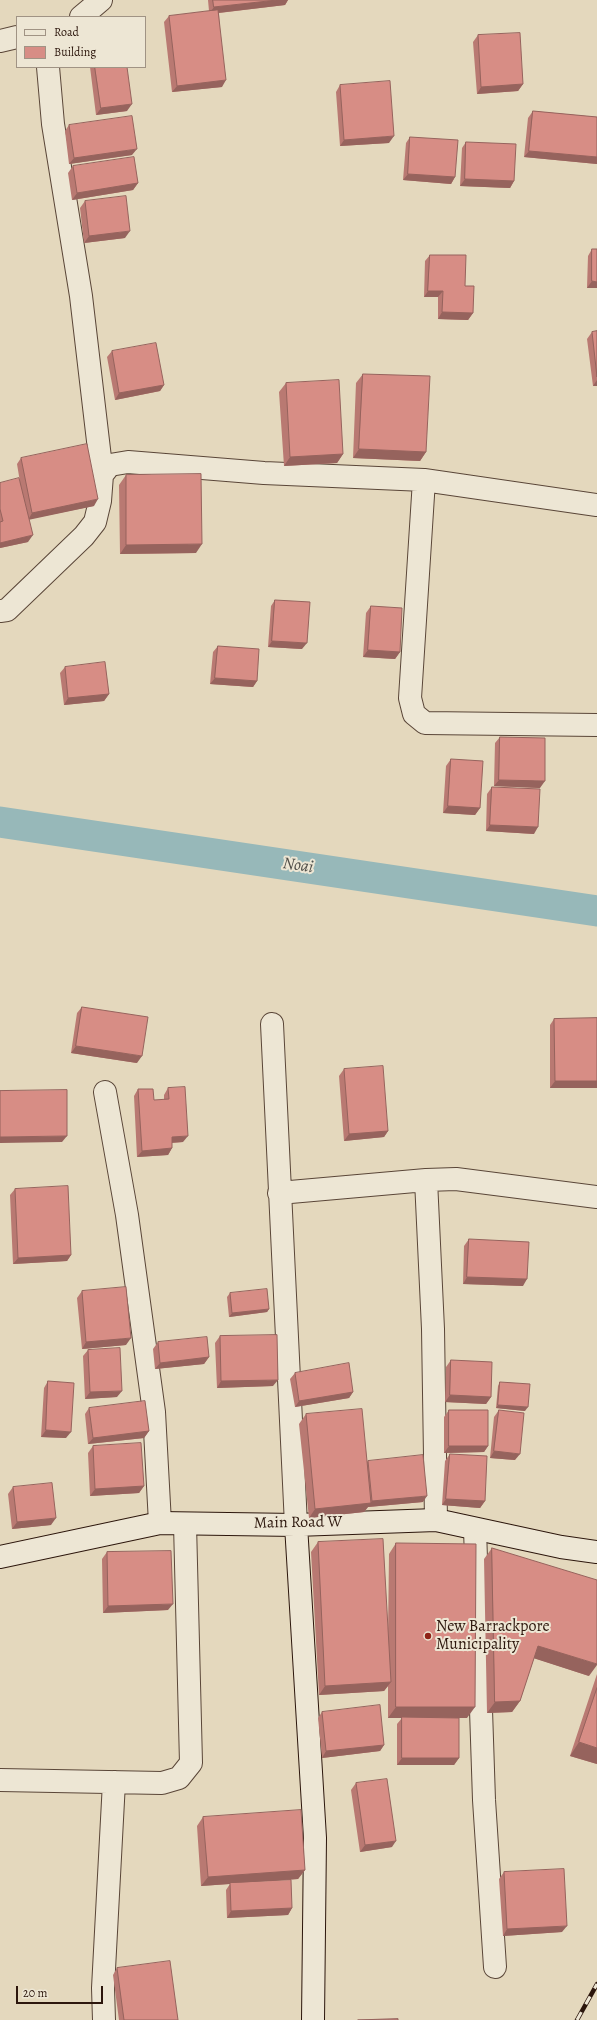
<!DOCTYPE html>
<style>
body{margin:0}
#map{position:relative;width:597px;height:2020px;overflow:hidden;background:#e4d8bd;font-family:Alegreya,serif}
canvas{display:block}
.legend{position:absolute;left:16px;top:16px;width:130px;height:52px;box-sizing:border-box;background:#ede6d4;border:1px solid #a09384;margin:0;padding:5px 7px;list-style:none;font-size:12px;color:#2c160c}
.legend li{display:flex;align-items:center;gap:8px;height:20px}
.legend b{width:20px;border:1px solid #a09384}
.scale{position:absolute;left:16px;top:1986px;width:87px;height:18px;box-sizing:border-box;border:2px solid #2c160c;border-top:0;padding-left:5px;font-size:12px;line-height:14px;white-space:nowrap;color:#2c160c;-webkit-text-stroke:3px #ede6d4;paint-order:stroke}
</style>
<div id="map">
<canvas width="597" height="2020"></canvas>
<ul class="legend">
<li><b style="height:5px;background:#ede6d4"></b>Road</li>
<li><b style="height:11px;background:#d78d85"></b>Building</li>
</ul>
<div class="scale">20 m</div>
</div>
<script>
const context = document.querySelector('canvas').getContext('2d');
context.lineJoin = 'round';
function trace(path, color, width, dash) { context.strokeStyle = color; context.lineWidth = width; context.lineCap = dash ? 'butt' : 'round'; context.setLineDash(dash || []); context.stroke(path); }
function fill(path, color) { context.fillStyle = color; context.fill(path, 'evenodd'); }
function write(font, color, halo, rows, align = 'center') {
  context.font = font + ' Alegreya,serif'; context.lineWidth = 4; context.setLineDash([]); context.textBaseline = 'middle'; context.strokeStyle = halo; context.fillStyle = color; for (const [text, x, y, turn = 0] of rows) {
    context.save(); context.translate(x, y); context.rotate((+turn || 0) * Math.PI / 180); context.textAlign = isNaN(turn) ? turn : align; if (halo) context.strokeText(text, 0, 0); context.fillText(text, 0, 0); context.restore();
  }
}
trace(new Path2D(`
 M0 822 597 911`), '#97b8b9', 31);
const street = new Path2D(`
 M81 17 101 0
 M0 41 17 37
 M48 67 53 124 81 296 102 475
 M424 480 410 698 414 714 425 723 597 725
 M0 611 7 610 84 536 95 522 100 501 102 475 110 465 128 462 264 473 424 480 597 505
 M272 1024 296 1525
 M105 1092 127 1215 154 1412 160 1523
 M279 1193 426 1180
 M436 1520 433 1329 426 1180 456 1179 597 1197
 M475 1529 484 1800 495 1967
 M0 1780 162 1783 179 1778 191 1763 185 1524
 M104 2020 103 1988 114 1782`);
const secondary = new Path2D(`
 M296 1525 315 1838 313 2020
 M0 1557 160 1523 296 1525 436 1520 561 1547 597 1552`);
trace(street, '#5a4638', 24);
trace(secondary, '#2c160c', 24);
trace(street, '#ede6d4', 22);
trace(secondary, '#ede6d4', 22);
const rail = new Path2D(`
 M577 2020 597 1984`);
trace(rail, '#2c160c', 4.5);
trace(rail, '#ede6d4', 3, [9]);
fill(new Path2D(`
 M208 0H288L285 5 219 13 222 87 172 92 164 22 169 16 209 11Z
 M478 35 523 84 518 91 477 94 473 42Z
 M90 67H127V111L96 115Z
 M340 85 389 143 340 146 336 92Z
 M533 111 597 117V164L524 157 528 118Z
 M69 125 132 155 69 164 65 131Z
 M410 137 455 177 451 184 403 180 406 143Z
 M466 142 514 181 510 188 460 186 462 148Z
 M73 166 138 183 133 190 72 200 68 173Z
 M85 201 125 238 84 243 80 208Z
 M592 249H597V288H587L588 256Z
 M430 255 465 286 473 313 468 320 438 319V297H424L425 261Z
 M597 331V386H593L587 339 592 332Z
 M112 351 164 385 160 391 115 400 107 357Z
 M363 374 426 452 420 461 353 458 356 383Z
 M286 383 343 454 337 463 284 466 279 392Z
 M21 458 94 506 29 519 28 542 0 548V483L20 482 17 464Z
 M126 475 196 553 120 554 119 485Z
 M275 600 302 649 268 647 271 606Z
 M371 606 400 652 395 659 363 657 366 613Z
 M218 646 257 681 253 687 210 684 213 652Z
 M65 667 109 694 104 701 64 705 60 673Z
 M500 737 540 788 494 786 495 743Z
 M451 759 480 808 475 815 443 813 446 766Z
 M492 787 534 834 486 831 487 794Z
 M82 1007 137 1063 71 1053 77 1013Z
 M597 1018V1088H550V1025L554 1019Z
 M344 1069 388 1131 384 1137 344 1141 339 1076Z
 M168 1088 183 1142 172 1143V1148L168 1155 137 1157 134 1096 138 1089 154 1100H164V1095Z
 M15 1189 71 1255 67 1261 13 1264 10 1195Z
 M469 1239 523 1286 463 1284 464 1246Z
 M82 1291 126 1345 82 1349 77 1298Z
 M230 1293 269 1309 267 1312 229 1317 227 1297Z
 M220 1336 273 1386 217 1388 215 1343Z
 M158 1342 209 1357 204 1364 155 1369 153 1349Z
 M88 1350 117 1397 85 1399 83 1356Z
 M451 1360 491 1397 486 1404 445 1402 446 1367Z
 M295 1373 353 1392 349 1398 295 1407 290 1379Z
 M48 1381 66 1438 41 1437 44 1388Z
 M500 1382 525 1411 496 1408 498 1386Z
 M89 1408 149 1431 144 1438 88 1444 85 1414Z
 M449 1410 488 1446 484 1452 444 1453V1417Z
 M499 1410 515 1460 490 1458 494 1417Z
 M306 1414 367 1462 368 1461 423 1502 368 1507 364 1512 309 1518 299 1424Z
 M93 1446 144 1486 139 1493 90 1496 88 1453Z
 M450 1454 485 1501 480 1508 442 1505 445 1461Z
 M13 1487 51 1525 12 1529 8 1494Z
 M318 1542 388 1636 389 1554 396 1543 467 1718H459V1758L454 1765H397V1724L402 1718H388V1686L384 1691 319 1695 311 1552Z
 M492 1548 589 1676 534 1658 520 1701 512 1712 487 1713 484 1559Z
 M107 1552 168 1610 103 1613 102 1559Z
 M597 1674V1764L570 1756Z
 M322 1712 384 1745 380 1751 322 1758 318 1718Z
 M356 1783 392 1847 360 1852 351 1790Z
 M203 1817 305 1870 298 1879 249 1882 292 1908 288 1915 227 1918 226 1890 230 1884 201 1886 197 1826Z
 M504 1872 562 1932 503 1936 499 1879Z
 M117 1968 178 2020H119L113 1975Z`), '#b97972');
fill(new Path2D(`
 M277 0H288L285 5 209 14 214 7Z
 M226 80 222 87 172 92 177 86Z
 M523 84 518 91 477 94 481 87Z
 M132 104 127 111 96 115 101 108Z
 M394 136 389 143 340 146 344 140Z
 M137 149 132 155 69 164 74 158Z
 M529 151 597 157V164L524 157Z
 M408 174 455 177 451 184 403 180Z
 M465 179 514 181 510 188 460 186Z
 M138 183 133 190 72 200 77 193Z
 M130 231 125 238 84 243 89 236Z
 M592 281 597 282V288H587Z
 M428 291H443L438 297H424Z
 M442 312 473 313 468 320 438 319Z
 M597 380V386H593Z
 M164 385 160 391 115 400 119 393Z
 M359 449 426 452 420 461 353 458Z
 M343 454 337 463 284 466 290 457Z
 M98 499 94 506 28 520 32 513Z
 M33 535 28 542 0 548V543Z
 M202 544 196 553 120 554 126 545Z
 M272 641 307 643 302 649 268 647Z
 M368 650 400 652 395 659 363 657Z
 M215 678 257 681 253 687 210 684Z
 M109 694 104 701 64 705 68 698Z
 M499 780 545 781 540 788 494 786Z
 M448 806 480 808 475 815 443 813Z
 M490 825 538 827 534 834 486 831Z
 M76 1046 142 1056 137 1063 71 1053Z
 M555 1081H597V1088H550Z
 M388 1131 384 1137 344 1141 349 1134Z
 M67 1136 62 1142 0 1143V1137Z
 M188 1136 183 1142 167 1143 172 1137Z
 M172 1148 168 1155 137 1157 142 1151Z
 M71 1255 67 1261 13 1264 18 1258Z
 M467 1277 527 1279 523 1286 463 1284Z
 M269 1309 267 1312 229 1317 232 1313Z
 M131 1338 126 1345 82 1349 86 1342Z
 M209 1357 204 1364 155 1369 160 1363Z
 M278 1380 273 1386 217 1388 221 1381Z
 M122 1391 117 1397 85 1399 90 1392Z
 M353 1392 349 1398 295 1407 299 1401Z
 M450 1395 491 1397 486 1404 445 1402Z
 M498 1405 528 1407 525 1411 496 1408Z
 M46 1430 71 1432 66 1438 41 1437Z
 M149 1431 144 1438 88 1444 93 1438Z
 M449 1446H488L484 1452 444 1453Z
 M494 1451 520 1454 515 1460 490 1458Z
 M144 1486 139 1493 90 1496 95 1489Z
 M427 1496 423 1502 368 1507 364 1512 309 1518 315 1509 370 1503 372 1501Z
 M446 1499 485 1501 480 1508 442 1505Z
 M56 1518 51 1525 12 1529 17 1522Z
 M173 1604 168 1610 103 1613 108 1606Z
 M538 1646 597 1664V1665L589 1676 530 1657Z
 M391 1682 384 1691 319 1695 325 1686Z
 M520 1701 512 1712 487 1713 495 1702Z
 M396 1707H475L467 1718H388Z
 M579 1742 597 1748V1764L570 1756Z
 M384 1745 380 1751 322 1758 326 1751Z
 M402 1758H459L454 1765H397Z
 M396 1841 392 1847 360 1852 365 1845Z
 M305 1870 298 1879 201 1886 208 1877Z
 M292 1908 288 1915 227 1918 231 1911Z
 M567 1926 562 1932 503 1936 507 1929Z`), '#96635d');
const building = new Path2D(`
 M213 0H277L214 7Z
 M218 10 226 80 177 86 169 16Z
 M520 33 523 84 481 87 478 35Z
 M95 67H127L132 104 101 108Z
 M390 81 394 136 344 140 340 85Z
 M533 111 597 117V157L529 151Z
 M132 116 137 149 74 158 69 125Z
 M410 137 458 140 455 177 408 174Z
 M466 142 516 144 514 181 465 179Z
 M134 157 138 183 77 193 73 166Z
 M126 196 130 231 89 236 85 201Z
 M592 249H597V282L592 281Z
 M430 255H466L465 286H474L473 313 442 312 443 291H428Z
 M597 331V377L592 332Z
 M156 343 164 385 119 393 112 351Z
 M363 374 430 376 426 452 359 449Z
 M339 380 343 454 290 457 286 383Z
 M87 444 98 499 32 513 21 458Z
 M201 474 202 544 126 545V475Z
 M19 478 33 535 0 543V522L3 521 0 509V483Z
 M275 600 310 602 307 643 272 641Z
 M371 606 402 608 400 652 368 650Z
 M218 646 259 649 257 681 215 678Z
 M105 662 109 694 68 698 65 667Z
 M500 737 545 738V781L499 780Z
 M451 759 483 761 480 808 448 806Z
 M492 787 540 789 538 827 490 825Z
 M82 1007 148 1017 142 1056 76 1046Z
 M597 1018V1081H555L554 1019Z
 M383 1066 388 1131 349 1134 344 1069Z
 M185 1087 188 1136 172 1137V1148L142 1151 138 1089H153L154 1100 169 1099 168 1088Z
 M67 1090V1136L0 1137V1091Z
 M68 1186 71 1255 18 1258 15 1189Z
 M469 1239 529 1242 527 1279 467 1277Z
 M126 1287 131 1338 86 1342 82 1291Z
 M267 1289 269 1309 232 1313 230 1293Z
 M277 1335 278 1380 221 1381 220 1336Z
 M207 1337 209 1357 160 1363 158 1342Z
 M120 1348 122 1391 90 1392 88 1350Z
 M451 1360 492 1362 491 1397 450 1395Z
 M349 1363 353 1392 299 1401 295 1373Z
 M48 1381 74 1383 71 1432 46 1430Z
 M500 1382 530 1384 528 1407 498 1405Z
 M145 1401 149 1431 93 1438 89 1408Z
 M362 1409 371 1503 315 1509 306 1414Z
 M449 1410H488V1446H449Z
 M499 1410 524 1413 520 1454 494 1451Z
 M141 1443 144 1486 95 1489 93 1446Z
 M450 1454 487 1456 485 1501 446 1499Z
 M423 1455 427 1496 372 1501 368 1461Z
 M52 1483 56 1518 17 1522 13 1487Z
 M383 1539 391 1682 325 1686 318 1542Z
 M396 1543 476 1544 475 1707H396Z
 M492 1548 597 1580V1664L538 1646 520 1701 495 1702Z
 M171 1551 173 1604 108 1606 107 1552Z
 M597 1688V1748L579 1742Z
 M380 1705 384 1745 326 1751 322 1712Z
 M402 1717 459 1718V1758H402Z
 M387 1779 396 1841 365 1845 356 1783Z
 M301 1810 305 1870 208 1877 203 1817Z
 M564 1869 567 1926 507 1929 504 1872Z
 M291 1880 292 1908 231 1911 230 1883Z
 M170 1961 178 2020H124L117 1968Z
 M398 2019V2020H358Z`);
fill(building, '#d78d85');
trace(building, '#96635d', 1);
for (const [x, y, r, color] of [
 [428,1636,4,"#8f2418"]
]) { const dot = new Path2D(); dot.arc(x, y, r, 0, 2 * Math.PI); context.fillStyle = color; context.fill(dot); trace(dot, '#ede6d4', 1.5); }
write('16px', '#2c160c', '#ede6d4', [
 ["Main Road W",298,1523,-1]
]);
write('16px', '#2c160c', '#ede6d4', [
 ["New Barrackpore",436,1627],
 ["Municipality",436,1645]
], 'left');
write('italic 17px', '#514f49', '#ede6d4', [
 ["Noai",298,866,8]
]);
</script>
